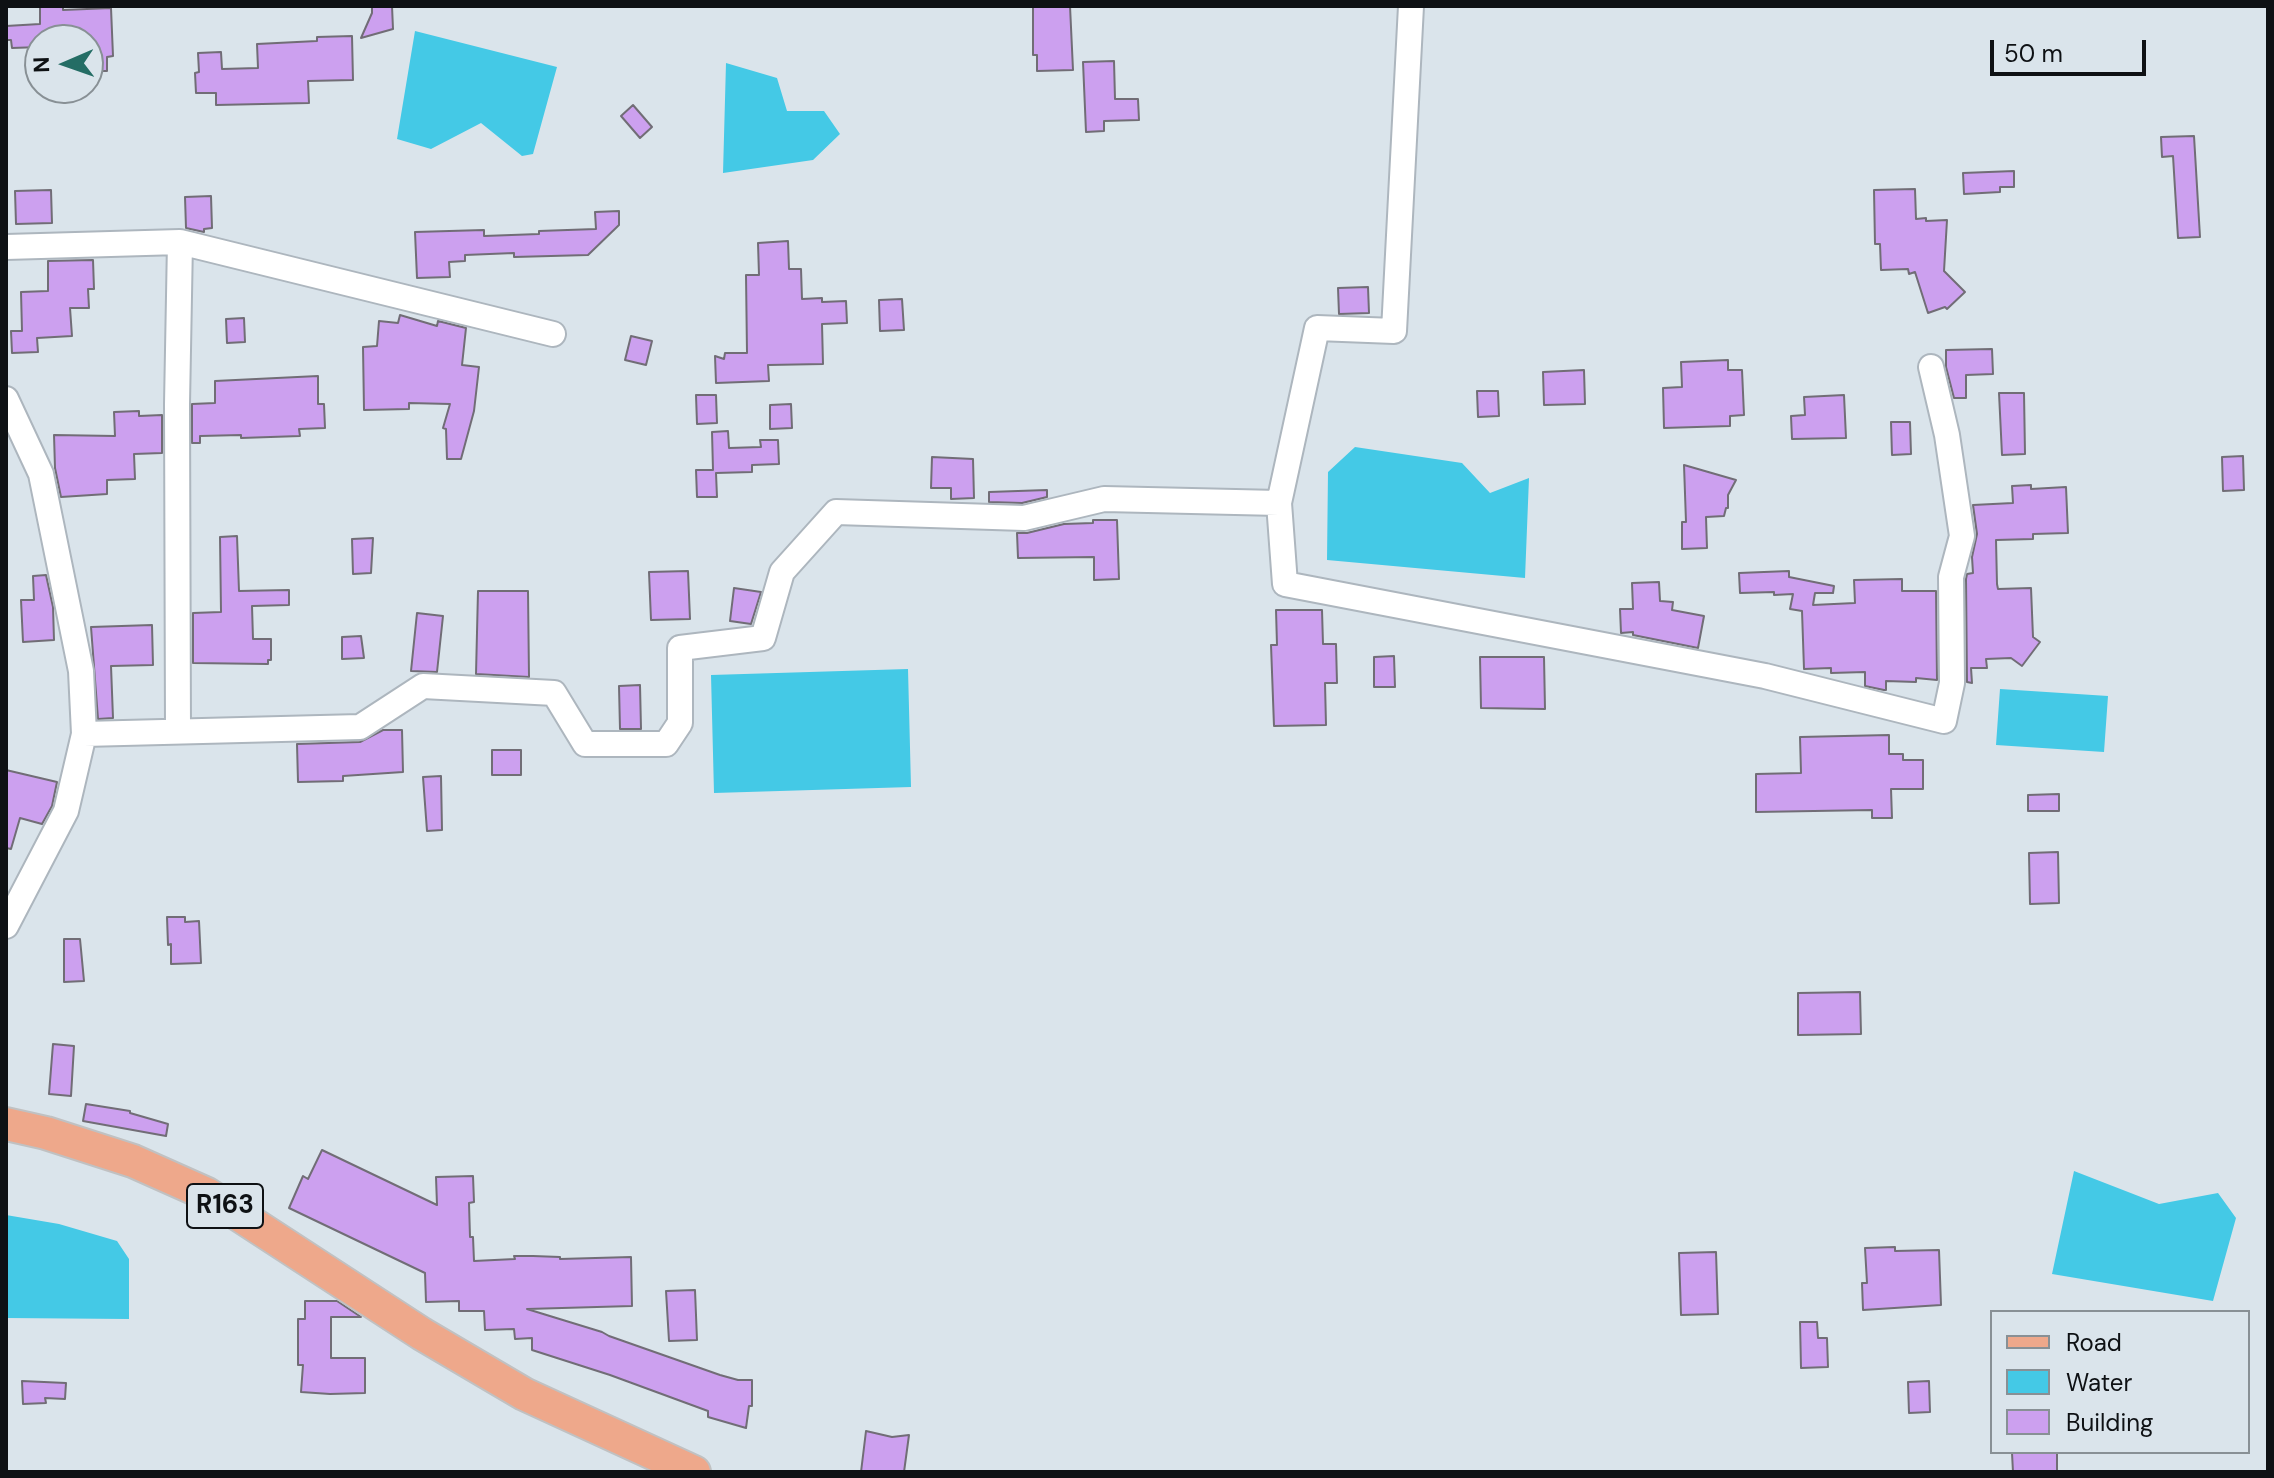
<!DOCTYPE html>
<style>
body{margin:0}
#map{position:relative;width:2274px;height:1478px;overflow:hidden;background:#dae4eb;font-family:"DM Sans",sans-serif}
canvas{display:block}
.frame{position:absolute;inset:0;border:8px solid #0e1114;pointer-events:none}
.legend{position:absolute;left:1990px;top:1310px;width:260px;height:144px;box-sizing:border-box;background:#dae4eb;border:2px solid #889095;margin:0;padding:10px 14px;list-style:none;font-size:24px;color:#0e1114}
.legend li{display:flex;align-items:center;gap:16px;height:40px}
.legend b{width:40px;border:2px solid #889095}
.north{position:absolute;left:24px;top:24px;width:80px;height:80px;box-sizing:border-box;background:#dae4eb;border:2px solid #889095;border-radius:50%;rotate:268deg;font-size:22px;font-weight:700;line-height:32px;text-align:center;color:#0e1114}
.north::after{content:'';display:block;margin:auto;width:28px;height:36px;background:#246d65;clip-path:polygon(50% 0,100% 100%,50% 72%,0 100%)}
.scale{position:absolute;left:1990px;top:40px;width:156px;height:36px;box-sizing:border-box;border:4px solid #0e1114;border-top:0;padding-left:10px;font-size:24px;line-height:28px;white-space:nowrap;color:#0e1114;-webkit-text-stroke:6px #dae4eb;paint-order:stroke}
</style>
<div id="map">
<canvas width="2274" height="1478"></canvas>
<div class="frame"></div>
<ul class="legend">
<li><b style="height:10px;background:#eea88b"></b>Road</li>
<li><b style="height:22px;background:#44c9e6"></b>Water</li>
<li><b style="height:22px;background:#cca0ef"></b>Building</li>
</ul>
<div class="north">N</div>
<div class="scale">50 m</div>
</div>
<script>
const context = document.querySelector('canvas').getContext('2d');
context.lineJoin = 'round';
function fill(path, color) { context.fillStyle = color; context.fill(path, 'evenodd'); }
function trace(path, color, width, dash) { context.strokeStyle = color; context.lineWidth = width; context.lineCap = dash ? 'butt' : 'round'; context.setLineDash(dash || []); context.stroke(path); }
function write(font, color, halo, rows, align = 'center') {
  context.font = font + ' "DM Sans",sans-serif'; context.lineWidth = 6; context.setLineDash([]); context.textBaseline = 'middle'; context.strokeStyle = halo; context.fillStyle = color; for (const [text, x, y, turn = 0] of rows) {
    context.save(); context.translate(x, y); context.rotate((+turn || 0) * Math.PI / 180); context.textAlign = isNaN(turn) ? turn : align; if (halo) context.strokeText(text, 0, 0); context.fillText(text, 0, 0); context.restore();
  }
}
fill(new Path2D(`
 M415 31 557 67 533 154 522 156 481 123 431 149 397 139Z
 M726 63 777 78 787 111H824L840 134 813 160 723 173Z
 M1355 447 1462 463 1490 493 1529 478 1525 578 1327 560 1328 472Z
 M908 669 911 787 714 793 711 675Z
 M2000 689 2108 696 2104 752 1996 745Z
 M2074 1171 2159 1204 2218 1193 2236 1218 2213 1301 2052 1274Z
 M6 1215 59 1224 117 1241 129 1259V1319L6 1318Z`), '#44c9e6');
const building = new Path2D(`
 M40 6H63V10L111 8 113 56 107 57V71H88V40H40V47L12 48 11 40H6V26L40 24Z
 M372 6H392L393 29 361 38 372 13Z
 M1033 6H1070L1073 70 1037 71V55H1033Z
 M352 36 353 80 308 81 309 103 216 105V93H196L195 73 199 72 198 53 221 52 222 69 258 68 257 44 317 41V37Z
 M1114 61 1115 99H1138L1139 120 1104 121V131L1086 132 1083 62Z
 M633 105 652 127 640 138 621 116Z
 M2194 136 2200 237 2178 238 2173 156 2162 157 2161 137Z
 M2014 171V187H2000V192L1964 194 1963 173Z
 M1915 189 1916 219 1926 218V221L1947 220 1944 271 1965 292 1947 309 1945 307 1928 313 1915 272 1909 274 1908 269 1881 270 1880 244H1875L1874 190Z
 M51 190 52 223 16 224 15 191Z
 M211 196 212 228 204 229V232L186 228 185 197Z
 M619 211V225L588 255 514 257V253L465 255V261L449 262 450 277 417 278 415 232 484 230V236L539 234V231L596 229 595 212Z
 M788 241 789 269H801L802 299 822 298V302L846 301 847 323 822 324 823 364 768 365 769 381 716 383 715 356 724 359 725 353H747L746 275H759L758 243Z
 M93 260 94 289H88L89 308H70L72 336 37 338 38 352 12 353 11 331H22L21 292 48 291V261Z
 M1368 287 1369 313 1339 314 1338 288Z
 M902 299 904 330 880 331 879 300Z
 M400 315 437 326 438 321 466 328 462 365 479 367 474 411 461 459H447L446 429 443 428 450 404 409 403V409L364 410 363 347 377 346 379 321 398 323Z
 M244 318 245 342 227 343 226 319Z
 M631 336 652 341 646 365 625 360Z
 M1992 349 1993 374 1966 375V398H1954L1946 367V350Z
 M1728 360V370H1742L1744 415 1730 416V426L1664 428 1663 388 1682 387 1681 362Z
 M1584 370 1585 404 1544 405 1543 372Z
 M318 376V404H324L325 428 299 429 300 436 241 438V435L200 436V443H192V404L215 403V381Z
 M1477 391H1498L1499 416 1478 417Z
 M1999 393H2024L2025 454 2002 455Z
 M696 395H716L717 423 697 424Z
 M1844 395 1846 438 1792 439 1791 416 1805 415 1804 397Z
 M791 404 792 428 770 429V405Z
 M139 411V416L162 415V453L134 454 135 479 107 480V494L61 497 55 468 54 435 115 436 114 412Z
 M1891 422H1910L1911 454 1892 455Z
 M728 431 729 448 761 447 760 440H778L779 464 752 465V472L716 473 717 497H697L696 470H713L712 432Z
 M2243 456 2244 490 2223 491 2222 457Z
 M932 457 973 459 974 498 951 499V488H931Z
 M1684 465 1736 480 1728 495V508H1726L1724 516 1706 517 1707 548 1682 549V522H1686Z
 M2031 485V489L2066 487 2068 533 2033 534V539L1996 540 1997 584 1998 589 2031 588 2033 637 2040 642 2022 666 2011 658 1986 659 1987 668H1971L1972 683 1967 682 1966 579 1967 574 1973 573 1972 557 1977 534 1973 505 2013 503 2012 486Z
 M1047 490V497L1022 503 989 502V492Z
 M1093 520H1117L1119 579 1094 580V557L1018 558 1017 533H1027L1064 524 1093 523Z
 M237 536 239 591 289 590V605L252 606 253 639H271V660H268V664L193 663V613L221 612 220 537Z
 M373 538 371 573 353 574 352 539Z
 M688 571 690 619 651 620 649 572Z
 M1789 571V577L1834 586 1833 593H1815L1813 605 1855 603 1854 580 1902 579V591H1936L1937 680 1916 678V682L1886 681V690H1884L1865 686V672L1831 673V668L1804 669 1802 611 1790 609 1793 594 1774 595V592L1740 593 1739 573Z
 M46 575 53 607 54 640 23 642 21 600H34L33 576Z
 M1659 582 1660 601 1673 602 1672 610 1704 616 1698 648 1633 635V632L1621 633 1620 609H1633L1632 583Z
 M734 588 761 592 751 624 730 621Z
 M478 591H528L529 677 476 674Z
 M1276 610H1322L1323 644H1336L1337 683H1325L1326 725 1274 726 1271 645H1277Z
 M417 613 443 616 437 672 411 671Z
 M152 625 153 665 111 666 113 718 98 719 91 627Z
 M361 636 364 658 342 659V637Z
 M1394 656 1395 687H1374V657Z
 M1480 657H1544L1545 709 1481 708Z
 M640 685 641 729H620L619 686Z
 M383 730H402L403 772 343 776V781L298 782 297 744 360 742Z
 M1889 735V754H1903V760H1923V789H1891L1892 818H1872V810L1756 812V774L1801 773 1800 737Z
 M492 750H521V775H492Z
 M6 770 57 782 52 806 42 824 20 818 11 849 6 848Z
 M441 776 442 830 427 831 423 777Z
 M2059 794V811H2028V795Z
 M2058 852 2059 903 2030 904 2029 853Z
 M167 917H185V922L199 921 201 963 171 964V944L168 945Z
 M64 939H80L84 981 64 982Z
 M1860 992 1861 1034 1798 1035V993Z
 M53 1044 74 1046 71 1096 49 1094Z
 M86 1104 130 1111V1113L168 1124 166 1136 83 1121Z
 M322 1150 437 1205 436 1177 473 1176 474 1202 469 1203 470 1237H473L474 1261 515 1259 514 1256H533L560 1257V1259L631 1257 632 1306 527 1309 602 1332 609 1336 720 1375 738 1380H752V1406H749L746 1428 708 1417V1411L610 1375 532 1350V1338L515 1339 514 1329 485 1330 484 1311H459V1301L426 1302 425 1273 289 1208 303 1176 308 1179Z
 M1895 1247V1251L1939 1250 1941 1305 1863 1310 1862 1283H1867L1865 1248Z
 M1716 1252 1718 1314 1681 1315 1679 1253Z
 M695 1290 697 1340 669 1341 666 1291Z
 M305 1301H337L361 1317H331V1358H365V1393L330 1394 301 1392 303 1365H298V1319H305Z
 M1800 1322H1817L1818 1338H1827L1828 1367 1801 1368Z
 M22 1381 66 1383 65 1399 45 1398 46 1403 23 1404Z
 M1929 1381 1930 1412 1909 1413 1908 1382Z
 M866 1431 892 1437 909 1435 904 1472H861Z
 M2057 1452V1472H2013L2012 1453Z`);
fill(building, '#cca0ef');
trace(building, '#716d76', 2);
const minor = new Path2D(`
 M1411 6 1394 331 1317 328 1279 503 1285 584 1765 676 1944 721 1952 683 1951 577 1962 536 1947 435 1931 367
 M180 242 553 334
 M6 247 180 242 177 404 178 731
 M6 399 41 474 81 671 84 734 66 811 6 926
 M84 734 360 727 423 686 554 693 585 744H666L680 723V648L763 638 782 572 836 512 1024 518 1104 499 1279 503`);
const major = new Path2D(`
 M6 1124 46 1133 133 1161 207 1194 422 1334 524 1394 694 1472`);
trace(minor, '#adb6be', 28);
trace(major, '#c0c1c2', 36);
trace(minor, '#fff', 24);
trace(major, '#eea88b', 32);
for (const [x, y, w] of [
 [225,1206,76]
]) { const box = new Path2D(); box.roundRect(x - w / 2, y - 22, w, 44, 6); context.fillStyle = '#dae4eb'; context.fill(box); trace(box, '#0e1114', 2); }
write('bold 26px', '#0e1114', null, [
 ["R163",225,1206]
]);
</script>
